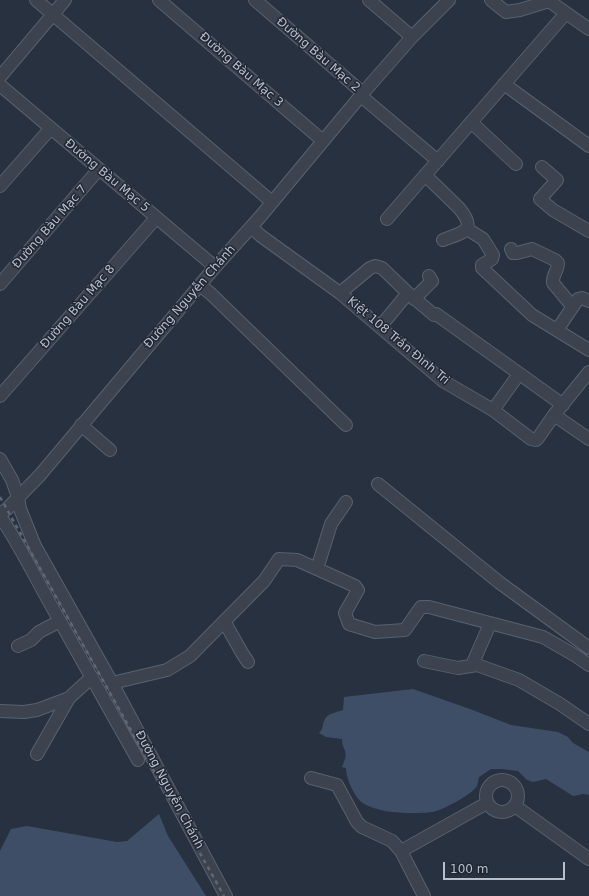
<!DOCTYPE html>
<meta charset="utf-8">
<style>
body{margin:0}
#map{position:relative;width:589px;height:896px;overflow:hidden;background:#28313f;font-family:"DejaVu Sans",sans-serif}
canvas{display:block}
.scale{position:absolute;left:443px;top:862px;width:122px;height:18px;box-sizing:border-box;border:2px solid #b8beca;border-top:0;padding-left:5px;font-size:12px;line-height:14px;white-space:nowrap;color:#b8beca;-webkit-text-stroke:3px #202835;paint-order:stroke}
</style>
<div id="map">
<canvas width="589" height="896"></canvas>
<div class="scale">100 m</div>
</div>
<script>
const context = document.querySelector('canvas').getContext('2d');
context.lineJoin = 'round';
function fill(path, color) { context.fillStyle = color; context.fill(path, 'evenodd'); }
function trace(path, color, width, dash) { context.strokeStyle = color; context.lineWidth = width; context.lineCap = dash ? 'butt' : 'round'; context.setLineDash(dash || []); context.stroke(path); }
function write(font, color, halo, rows, align = 'center') {
  context.font = font + ' "DejaVu Sans",sans-serif'; context.lineWidth = 3; context.setLineDash([]); context.textBaseline = 'middle'; context.strokeStyle = halo; context.fillStyle = color; for (const [text, x, y, turn = 0] of rows) {
    context.save(); context.translate(x, y); context.rotate((+turn || 0) * Math.PI / 180); context.textAlign = isNaN(turn) ? turn : align; if (halo) context.strokeText(text, 0, 0); context.fillText(text, 0, 0); context.restore();
  }
}
fill(new Path2D(`
 M413 689 470 709 511 725 558 732 568 737 573 743 589 752V795L583 794 573 796 546 779 533 782 527 780 518 771 501 769H491L479 777C478 780 478 783 477 786 473 794 441 811 432 812 414 814 379 814 363 803 354 797 346 778 346 768L342 767C344 762 347 756 345 751 343 746 342 744 342 739L326 737 319 733C323 729 322 727 324 721 327 713 335 713 343 710L344 697Z
 M159 814 168 836 206 896H0V851L11 829 27 826 117 842 127 841Z`), '#3f4e67');
const minor = new Path2D(`
 M36 0 272 202
 M159 0 323 141
 M255 0 363 93
 M369 0 412 37
 M491 0 506 12 520 10 549 1 589 29
 M0 77 65 0
 M504 84 589 146
 M0 85 215 267
 M361 96 438 161
 M471 122 516 164
 M542 167 557 180 540 199 553 210 589 231
 M425 175 459 208C478 231 463 232 443 240
 M0 186 51 128
 M387 219 566 13
 M251 227 261 236 340 293 443 381 493 410 531 439 536 440 538 438 554 415 589 372
 M467 229 483 239 493 255 492 259 482 265V268L532 315 589 350
 M511 249 513 253H517L532 249 555 260 558 263C558 271 552 275 553 283L572 306
 M0 284 99 169
 M200 285 211 294 346 425
 M340 293 370 268 375 266 382 268 408 293
 M414 299 432 281 429 276
 M380 327 408 293 434 315 436 314 563 405
 M557 330 578 299 582 298 589 301
 M0 396 156 218
 M493 410 519 374
 M554 415 589 439
 M81 425 110 450
 M0 459 12 480 18 497 20 509 35 546 112 683 226 896
 M378 484 500 583 589 648
 M0 514 7 509 40 475 215 267 260 217 363 93 412 37 449 0
 M0 516C21 547 37 581 56 614 83 663 111 711 138 760
 M317 569 331 524 346 502
 M224 621 242 653 248 662
 M18 646 31 640 39 632 60 621
 M424 661 458 668 477 665 519 680 560 704 589 724
 M472 665 490 624
 M112 683 167 670 190 656 264 581 279 559 297 560 355 586 358 590 345 613 349 624 375 632 405 630 421 607H429L543 637 576 656 589 665
 M0 711 24 712 37 710 69 698
 M37 754 69 698 92 677
 M311 778 337 785 357 822 362 827 392 841 401 851
 M486 796a16 16 0 1 1 32 0a16 16 0 1 1-32 0Z
 M515 806 589 859
 M424 896 401 851 487 803`);
trace(minor, '#59616d', 14);
trace(minor, '#3c434f', 12);
trace(new Path2D(`
 M0 497 224 896`), '#5e6776', 2.5, [4, 4]);
write('12px', '#b8beca', '#202835', [
 ["Đường Bàu Mạc 2",318,55,41],
 ["Đường Bàu Mạc 3",241,70,41],
 ["Đường Bàu Mạc 5",107,176,40],
 ["Đường Bàu Mạc 7",50,227,-49],
 ["Đường Nguyễn Chánh",190,297,-49],
 ["Đường Bàu Mạc 8",78,307,-49],
 ["Kiệt 108 Trần Đình Tri",398,341,40],
 ["Đường Nguyễn Chánh",169,790,62]
]);
</script>
